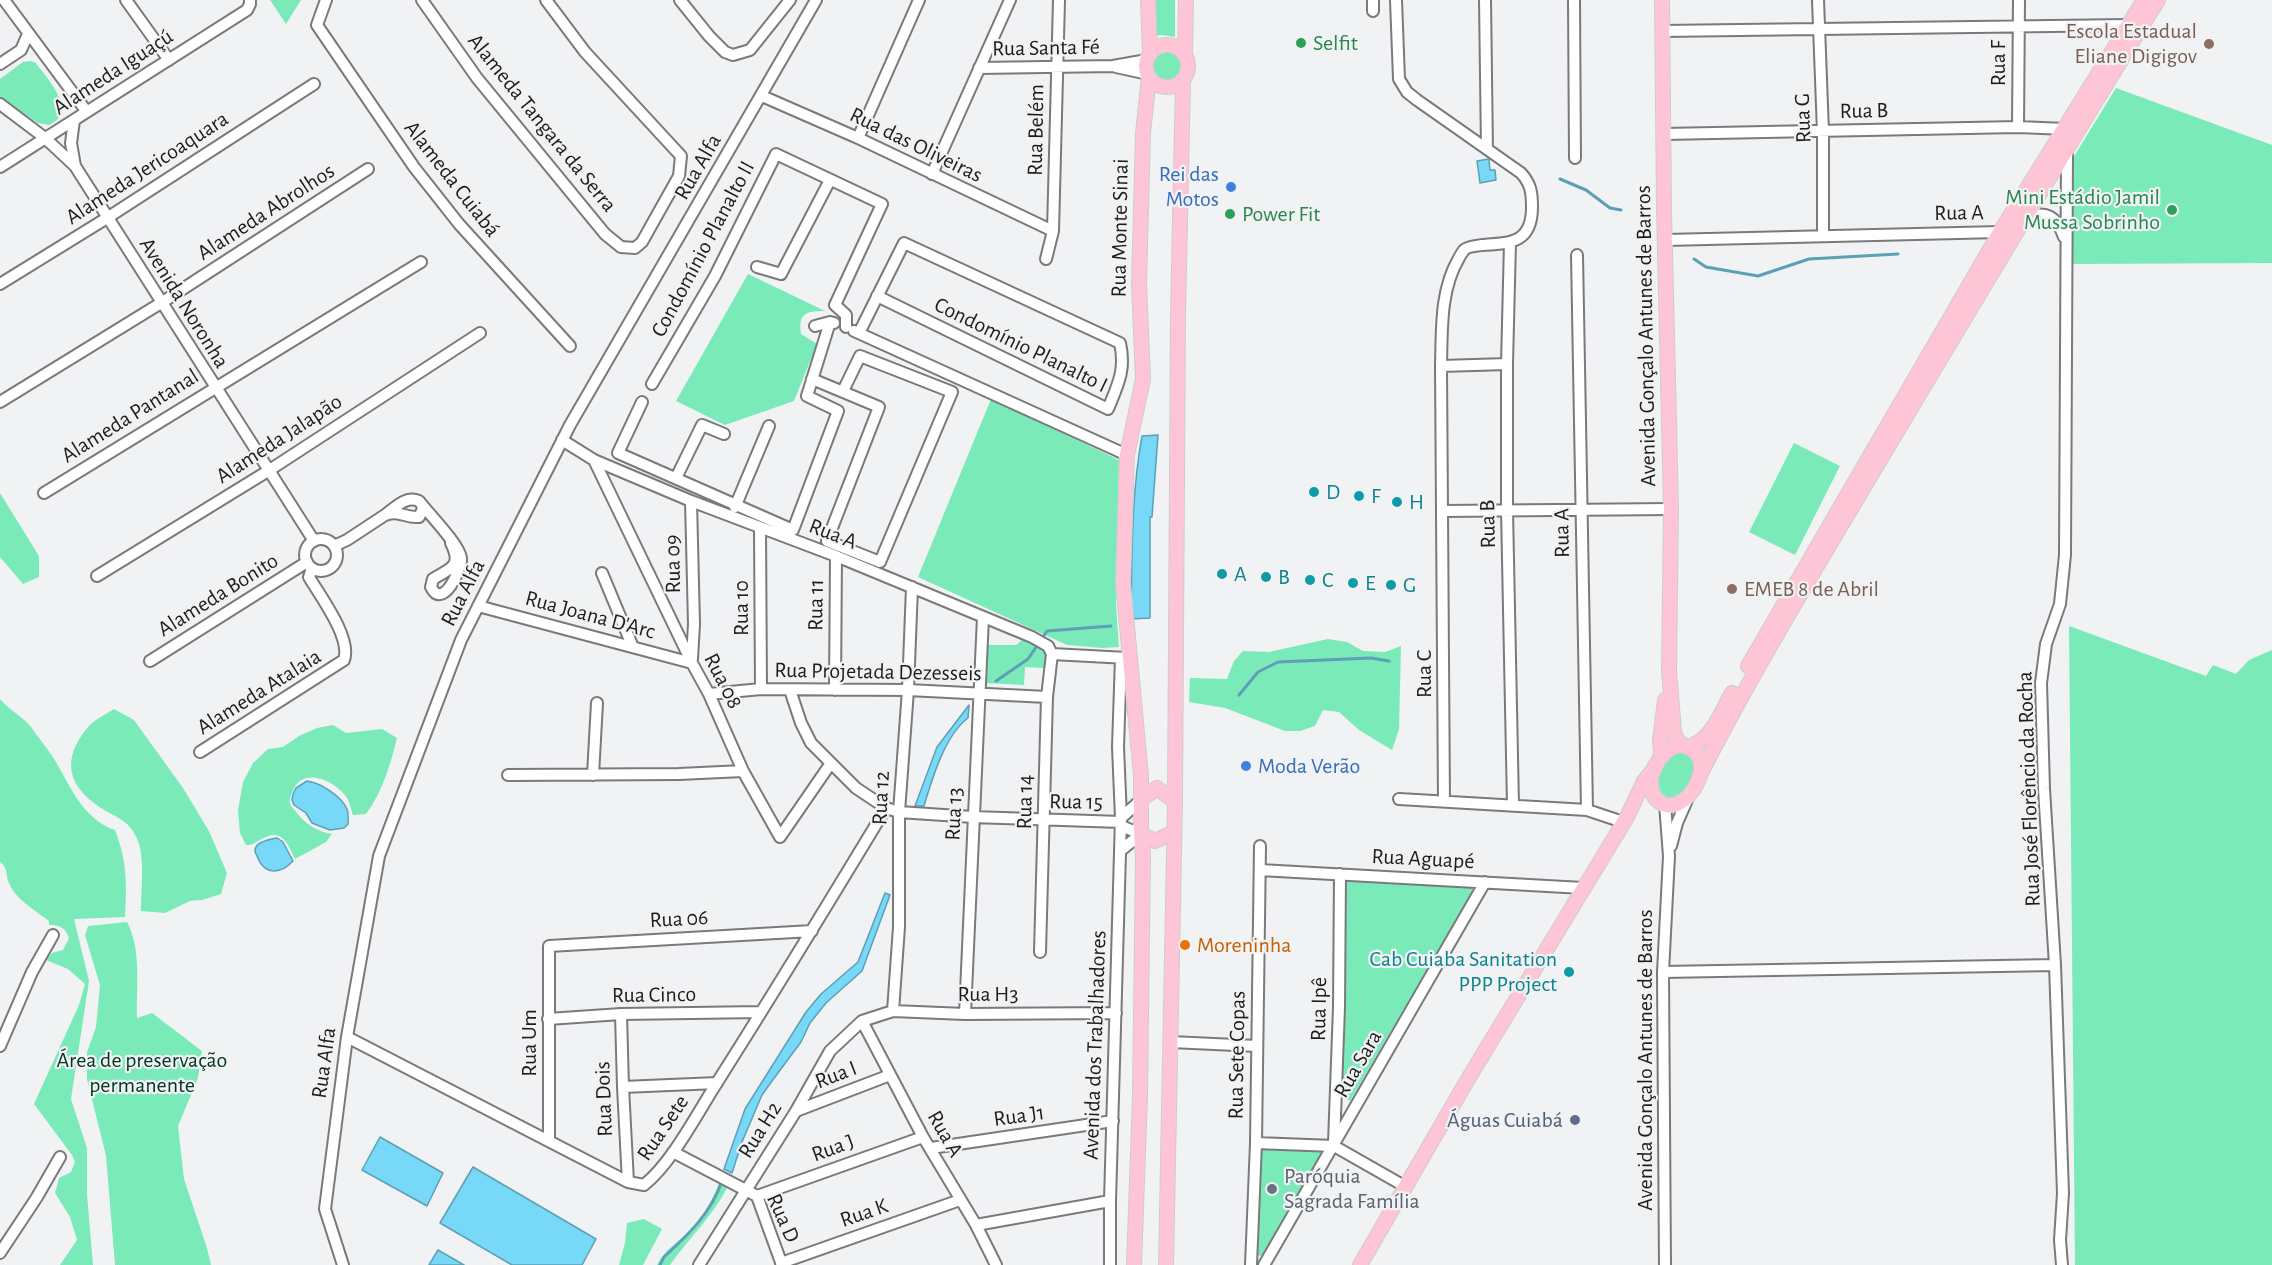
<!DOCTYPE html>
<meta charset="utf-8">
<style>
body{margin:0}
canvas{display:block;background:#f1f2f3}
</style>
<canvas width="2272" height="1265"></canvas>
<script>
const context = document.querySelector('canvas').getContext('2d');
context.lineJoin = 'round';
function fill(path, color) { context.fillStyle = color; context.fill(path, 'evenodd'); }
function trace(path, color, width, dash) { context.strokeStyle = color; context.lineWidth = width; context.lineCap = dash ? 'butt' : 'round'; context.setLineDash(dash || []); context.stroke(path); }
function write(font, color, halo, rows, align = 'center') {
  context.font = font + ' "Alegreya Sans",sans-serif'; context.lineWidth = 4.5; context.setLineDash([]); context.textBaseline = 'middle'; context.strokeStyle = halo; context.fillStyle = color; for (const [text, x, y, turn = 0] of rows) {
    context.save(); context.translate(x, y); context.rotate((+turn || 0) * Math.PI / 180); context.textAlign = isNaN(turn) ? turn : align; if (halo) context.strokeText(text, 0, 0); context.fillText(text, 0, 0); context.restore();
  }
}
fill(new Path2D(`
 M270 0H301L286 24Z
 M1152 0H1175V37L1162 35 1152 36Z
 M1152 66a15 15 0 1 1 30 0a15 15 0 1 1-30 0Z
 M30 61 36 63C47 79 80 112 49 125L38 123 0 98V79L23 62Z
 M2116 88 2272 145V263L2073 264V158Z
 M748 274 825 311C806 311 798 313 801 334L817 344 794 401 725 425 676 401Z
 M991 399 1119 460 1116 605 1119 647 1102 648 1067 645 918 577Z
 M1794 443 1840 466 1795 555 1749 532Z
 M0 493 39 556V577L23 584 0 557Z
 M2069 626 2206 676 2213 665 2236 674 2249 660 2272 650V1265H2075Z
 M1328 639 1347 642 1363 651 1385 652 1401 646 1399 729 1392 750 1359 730 1339 712 1323 710 1315 726 1300 731H1285L1225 708 1189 702 1190 678 1227 679 1234 661 1243 651 1269 652Z
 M1022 640C1042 644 1047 648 1045 668L1025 667 1024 685 984 683 987 645H1016Z
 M0 699C9 710 22 716 31 727 38 737 46 747 53 757 69 783 82 819 115 830 127 861 127 884 125 917L74 919 89 981 71 1099 87 1148V1195L93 1265H60L77 1240 70 1217 55 1193 59 1178 71 1172 75 1162 72 1155 34 1104 79 1005 85 984 68 969 46 960 52 953 63 950 69 938C65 927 60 925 49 925V921C36 911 15 899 9 883 5 874 9 869 0 862Z
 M114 709 134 720 183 788 209 831 227 873 221 894 202 900 190 901 165 913 141 911C141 891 145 859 138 841 129 819 118 819 101 808 67 786 61 759 88 727 94 720 106 714 114 709Z
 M333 725 346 733 382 729 397 738C391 763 382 793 366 814L353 815C351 810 350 803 347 798 335 780 301 765 292 793 290 797 289 802 291 806 293 809 296 811 297 813 305 824 319 832 332 834L326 842 295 859C287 842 281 827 260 840 254 843 253 845 246 845L240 833 238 810 243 782 253 763 268 749 283 747 299 736 317 728Z
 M1680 750 1690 753 1696 769C1693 776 1690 785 1685 790 1660 816 1643 770 1680 750Z
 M1346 878 1470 886 1473 891 1350 1101 1342 1097Z
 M127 922C142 950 136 988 137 1018L152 1013 202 1051 198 1078 178 1126 184 1179 207 1248 211 1265H115L106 1156 87 1079V1052L96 1027 100 985 85 935 88 926Z
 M1258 1148 1322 1149 1323 1153 1264 1255 1260 1256 1257 1254Z
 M720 1181 728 1186C713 1216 689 1238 670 1265H657C664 1250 678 1242 690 1231 704 1218 713 1199 720 1181Z
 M644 1219 662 1229 643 1265H619L625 1243 627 1223Z`), '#7beab9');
const water = new Path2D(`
 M1489 159 1490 170H1495L1496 180 1480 183 1477 161Z
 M1158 435 1152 517H1150V618L1131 619C1132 558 1131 496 1142 436Z
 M969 705 968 718C945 735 932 779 924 806H915L937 747Z
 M307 781C321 783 341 796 347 809 349 814 348 819 348 824L344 828 330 830 312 823 306 813 294 805 292 800 293 794 296 788Z
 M277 838 283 842 293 861C280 875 264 875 257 856 255 853 254 850 256 847 259 841 271 839 277 838Z
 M885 893 890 895 862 971 826 1003 810 1023 801 1042 772 1081 762 1095 742 1142 732 1173 724 1169 745 1109 806 1012 821 994 858 962Z
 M380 1137 443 1173 427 1206 362 1170Z
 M473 1167 596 1239 582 1265H512L440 1223Z
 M438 1250 464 1265H429Z`);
fill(water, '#77d8f7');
trace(water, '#5ca0b6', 1.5);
trace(new Path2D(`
 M1560 179 1586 190 1610 208 1621 210
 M1694 259 1706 267 1758 276 1809 259 1898 254
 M996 681 1028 659 1047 631 1111 626
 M1239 695 1258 672 1278 662 1371 658 1389 661
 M660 1265 664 1257C689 1234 711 1213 722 1181`), '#5ca0b6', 3);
const minor = new Path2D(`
 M4 0 87 112
 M126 0 169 60
 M326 0 317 25 414 167 459 224 570 346
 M422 0 477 78 605 234 621 247 635 248 642 242 679 176 681 156 585 52 546 0
 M680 0 709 36 725 52 733 55 750 50 790 0
 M1396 0 1399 79 1407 92 1417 100 1521 173C1531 184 1532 193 1532 207 1532 243 1511 243 1482 245 1477 246 1468 246 1464 250 1464 250 1459 257 1459 258 1440 290 1442 329 1441 366L1444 801
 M1485 0 1487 149
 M1574 0 1575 158
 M1818 0 1823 132V236
 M1373 11V0
 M1662 31 2129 25
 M0 64 21 50 28 34
 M1116 67 1148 74
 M979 68 1113 66 1147 60
 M762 96 858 138 1053 231
 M0 104 45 138 75 166 314 541
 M74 120 71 143 75 166
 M2018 127 2019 0
 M1664 134 2018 127 2066 129
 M858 138 919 0
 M0 167 247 10 250 4V0
 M932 174 1010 0
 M2026 217C2047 210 2057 217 2064 237
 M1666 240 2000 232
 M1510 242 1507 364V510L1513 805
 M1577 255 1587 810
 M1046 259 1053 231 1059 0
 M757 267 781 274 830 180
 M0 284 107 218 314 84
 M815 326 830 322 834 323
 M854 331 1127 455
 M859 333 904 243 1120 343C1126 370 1118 384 1108 409L877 296
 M1441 366 1507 364
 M812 379 879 407 827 541 880 562 952 392 860 356 843 391
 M652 384 715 276 776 154 882 204 835 305 846 315V327
 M0 402 161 303 368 169
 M642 402 618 453 793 530 838 411 807 396 830 322
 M562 440 594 460 691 501 836 556 1032 637 1048 646 1052 654
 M594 460 692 663 709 694 743 771 780 837 831 763
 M676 478 702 425 724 434
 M44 493 421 262
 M691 501 694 624 692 659
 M422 505 423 509 419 517C404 518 402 510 385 515 395 508 406 495 419 501 428 513 459 544 461 558 462 568 443 611 431 587L433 579C450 568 463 567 451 543
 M735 507 769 426
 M1443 511 1671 509
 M760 528 761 689
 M305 555a16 16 0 1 1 32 0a16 16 0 1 1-32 0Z
 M334 546 347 540 385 515
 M602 573 632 645
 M97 576 268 471 480 333
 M478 606 692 663
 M1052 654 1127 658
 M150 661 307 562
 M790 690 801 723 811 743 856 788 886 808 899 812 973 817 1121 822
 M835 690 836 556
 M709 694 761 689 908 690 1047 697
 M200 752 344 660C352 638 320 596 309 577L312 568
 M508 775 679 774 743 771
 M593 775 597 703
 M1399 799 1587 810 1623 822
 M1665 804 1669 856 1663 972 1665 1265
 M1121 818 1142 799
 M1671 846 1677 823 1688 798
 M1120 851 1141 834 1121 826
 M1260 870 1583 888
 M1040 952 1047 697 1052 654
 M1663 972 2055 965
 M893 1011 899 927V812L908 690 912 587
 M621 1014 623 1087 628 1182
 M965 1014 983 617
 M548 1019 621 1014 761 1012
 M862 1021 923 1137 976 1225 996 1265
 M347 1037 628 1182 644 1185C672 1163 698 1112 718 1081 775 991 831 899 886 808
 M1171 1042 1257 1046
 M0 1046 32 972 53 935
 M623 1087 717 1083
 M796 1111 890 1075
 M549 1140V946L812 931
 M1256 1143 1334 1146 1406 1187
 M1334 1143 1339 1007 1340 874
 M931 1148 1113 1121
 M673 1152 757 1196 782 1265
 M757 1196 923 1137
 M976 1225 1110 1201
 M0 1253 37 1197 60 1157
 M781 1263 960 1200
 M343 1265 325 1209 347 1037 379 856 461 640 570 425 816 0
 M699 1265 796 1111 830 1051 862 1021 893 1011 965 1014 1116 1013
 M1110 1265V1201L1121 818 1118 747 1121 658
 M1251 1265 1256 1143 1260 846
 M1264 1265 1485 882
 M2062 1265 2060 1240 2063 1193 2055 965 2044 789 2041 683 2046 644 2060 604 2065 555 2067 150`);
const major = new Path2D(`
 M1148 0 1150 54
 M1662 0 1664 208 1671 509 1669 671 1674 732 1678 741 1685 746
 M1146 66a21 21 0 1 1 42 0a21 21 0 1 1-42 0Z
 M1185 54 1186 0
 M1748 666 2000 232 2144 0
 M1681 745C1727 753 1683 827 1656 799 1641 782 1660 747 1681 745Z
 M1687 747C1711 742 1721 712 1732 693
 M1661 755 1660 741 1665 700
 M1699 777C1756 665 1822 558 1886 450 1976 299 2066 149 2158 0
 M1142 799 1157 788 1175 802
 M1141 834 1155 841 1174 832
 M1134 1265 1140 1096 1143 855 1141 834V776L1123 583 1127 455 1143 379 1139 284 1143 133 1149 77
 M1166 1265 1175 802 1178 314 1183 80
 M1360 1265 1471 1074 1627 817 1644 781 1655 768`);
trace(minor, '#7a7a7c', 14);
trace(major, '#cdcdce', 16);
trace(minor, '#fff', 10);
trace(major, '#fdc5d6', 14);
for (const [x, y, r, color] of [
 [1301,43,6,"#2e9e5b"],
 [2209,44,6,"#8d6e63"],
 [1231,187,6,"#3f7fe0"],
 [2172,210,6,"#2e9e5b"],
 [1230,214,6,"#2e9e5b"],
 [1314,492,6,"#0f9aa8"],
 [1359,496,6,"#0f9aa8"],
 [1397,502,6,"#0f9aa8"],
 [1222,574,6,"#0f9aa8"],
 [1266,577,6,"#0f9aa8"],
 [1310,580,6,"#0f9aa8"],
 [1353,583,6,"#0f9aa8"],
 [1391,585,6,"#0f9aa8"],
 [1732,589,6,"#8d6e63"],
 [1246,766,6,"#3f7fe0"],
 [1185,945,6,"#e8710a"],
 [1569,972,6,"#0f9aa8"],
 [1575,1120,6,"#5c6f8a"],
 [1272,1189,6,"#6b7280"]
]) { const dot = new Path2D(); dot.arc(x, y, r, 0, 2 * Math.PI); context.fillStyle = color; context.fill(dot); trace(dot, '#f1f2f3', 2); }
write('22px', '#785e54', '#f1f2f3', [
 ["Escola Estadual",2197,31],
 ["Eliane Digigov",2197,56],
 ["EMEB 8 de Abril",1744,589,"left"]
], 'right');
write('22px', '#27864d', '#f1f2f3', [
 ["Selfit",1313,43],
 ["Mini Estádio Jamil",2160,197,"right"],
 ["Mussa Sobrinho",2160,222,"right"],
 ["Power Fit",1242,214]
], 'left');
write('22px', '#1d1d1e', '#f1f2f3', [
 ["Rua Santa Fé",1046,48,-1],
 ["Rua F",1998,63,-90],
 ["Alameda Iguaçú",113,72,-33],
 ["Rua B",1864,111,-1],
 ["Rua G",1803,118,-92],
 ["Alameda Tangara da Serra",542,123,51],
 ["Rua Belém",1036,130,-89],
 ["Rua das Oliveiras",916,145,26],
 ["Rua Alfa",698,167,-60],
 ["Alameda Jericoaquara",147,168,-33],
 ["Alameda Cuiabá",452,179,52],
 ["Alameda Abrolhos",266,212,-33],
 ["Rua A",1959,213,-1],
 ["Rua Monte Sinai",1120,228,-89],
 ["Condomínio Planalto II",703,249,-62],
 ["Avenida Noronha",184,303,58],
 ["Avenida Gonçalo Antunes de Barros",1646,336,-91],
 ["Condomínio Planalto I",1021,345,26],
 ["Alameda Pantanal",130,416,-32],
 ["Alameda Jalapão",279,439,-33],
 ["Rua B",1488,524,-91],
 ["Rua A",1562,533,-91],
 ["Rua A",833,534,21],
 ["Rua 09",673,564,-91],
 ["Rua Alfa",463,593,-63],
 ["Alameda Bonito",218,595,-32],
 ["Rua 11",816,605,-89],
 ["Rua 10",741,608,-90],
 ["Rua Joana D'Arc",590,615,15],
 ["Rua Projetada Dezesseis",878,672,1],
 ["Rua C",1424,674,-90],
 ["Rua 08",723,681,63],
 ["Alameda Atalaia",259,692,-32],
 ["Rua José Florêncio da Rocha",2029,789,-92],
 ["Rua 12",881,798,-87],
 ["Rua 14",1025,802,-89],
 ["Rua 15",1076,802,1],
 ["Rua 13",954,814,-87],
 ["Rua Aguapé",1423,859,3],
 ["Rua 06",679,919,-3],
 ["Rua H3",988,994],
 ["Rua Cinco",654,995,-1],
 ["Rua Ipê",1319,1009,-89],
 ["Rua Um",529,1043,-90],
 ["Avenida dos Trabalhadores",1095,1045,-88],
 ["Rua Sete Copas",1237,1055,-89],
 ["Avenida Gonçalo Antunes de Barros",1645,1060,-90],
 ["Rua Alfa",324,1063,-82],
 ["Rua Sara",1358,1064,-60],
 ["Rua I",836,1075,-21],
 ["Rua Dois",604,1099,-92],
 ["Rua J1",1019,1116,-8],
 ["Rua Sete",663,1128,-56],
 ["Rua H2",760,1130,-58],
 ["Rua A",945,1134,60],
 ["Rua J",833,1148,-20],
 ["Rua K",864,1213,-19],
 ["Rua D",783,1218,66]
]);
write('22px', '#366cbe', '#f1f2f3', [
 ["Rei das",1219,174],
 ["Motos",1219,199],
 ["Moda Verão",1258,766,"left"]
], 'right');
write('22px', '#0d838f', '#f1f2f3', [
 ["D",1326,492],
 ["F",1371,496],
 ["H",1409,502],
 ["A",1234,574],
 ["B",1278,577],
 ["C",1322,580],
 ["E",1365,583],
 ["G",1403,585],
 ["Cab Cuiaba Sanitation",1557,959,"right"],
 ["PPP Project",1557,984,"right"]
], 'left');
write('22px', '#c56008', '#f1f2f3', [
 ["Moreninha",1197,945]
], 'left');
write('22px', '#023623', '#f1f2f3', [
 ["Área de preservação",142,1060],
 ["permanente",142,1085]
]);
write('22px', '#4e5e75', '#f1f2f3', [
 ["Águas Cuiabá",1563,1120]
], 'right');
write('22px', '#5b616d', '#f1f2f3', [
 ["Paróquia",1284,1176],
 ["Sagrada Família",1284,1201]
], 'left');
</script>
